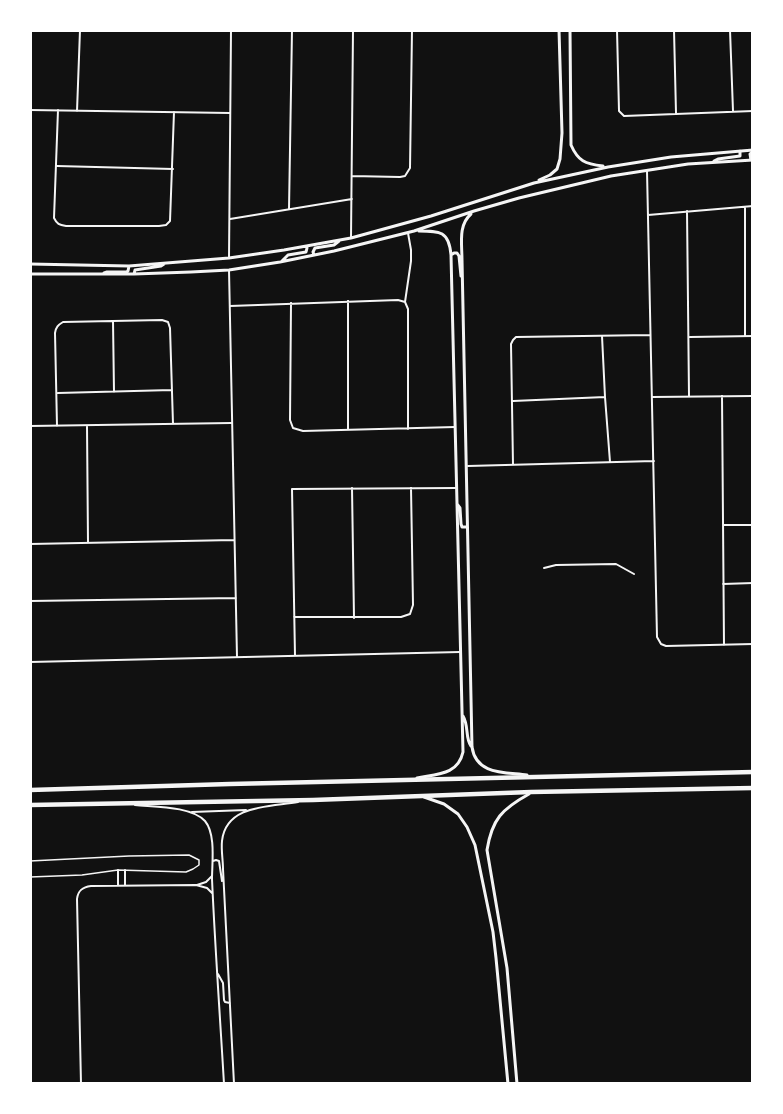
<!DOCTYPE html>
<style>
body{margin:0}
#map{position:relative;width:783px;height:1114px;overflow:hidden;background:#111;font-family:"Nunito Sans",sans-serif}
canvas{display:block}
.frame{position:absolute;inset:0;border:32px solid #fff;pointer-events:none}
</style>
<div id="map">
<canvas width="783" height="1114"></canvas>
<div class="frame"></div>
</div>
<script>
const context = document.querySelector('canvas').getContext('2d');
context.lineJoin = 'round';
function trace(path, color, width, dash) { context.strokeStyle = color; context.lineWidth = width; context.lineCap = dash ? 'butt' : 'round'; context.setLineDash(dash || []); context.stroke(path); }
trace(new Path2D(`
 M30 861 129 856 189 855 199 860V865L193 869 186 872 118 870 82 875 30 877`), '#f5f5f5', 1.5);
trace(new Path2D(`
 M544 568 556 565 616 564 634 574`), '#f5f5f5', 2);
trace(new Path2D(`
 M617 30 619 111 624 116 753 111
 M674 30 676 113
 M730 30 733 111
 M30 110 230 113
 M58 110 54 218C57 224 59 225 66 226H159L166 225 170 221 174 112
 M77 111 80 30
 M57 166 173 169
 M647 171 657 637 661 644 666 646 753 644
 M352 176 400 177 405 176 410 168 412 30
 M289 209 292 30
 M687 211 689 396
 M648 215 753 206
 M230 219 352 199
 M351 238 353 30
 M229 258 231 30
 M229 270 237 657
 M348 301V430
 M405 302 411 261V250L408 233
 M291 303 290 420 293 428 303 431 455 427
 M230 306 398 300 405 302 408 309V429
 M113 321 114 392
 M745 336V207
 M690 337 753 336
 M58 393 172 390
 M722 396 724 645
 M605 397 610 462
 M652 397 753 396
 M513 401 605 397 602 336
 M30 426 231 423
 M57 426 55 333C56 327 58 325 63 322L162 320 168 322 170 328 173 424
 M87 426 88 543
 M513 465 511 344 513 340 516 337 650 335
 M468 466 654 461
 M352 488 354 618
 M723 525H753
 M30 544 234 540
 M723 584 753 583
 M30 601 236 598
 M294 617H401L410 614 413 605 411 488
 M295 656 292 489 456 488
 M30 662 460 652
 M135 805C155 807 191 806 205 821 216 834 212 863 212 879 215 947 220 1016 224 1084
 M192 812 246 810
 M213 861 216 860 219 861 222 881
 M118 870V885
 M125 885V870
 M197 885 206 882 212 876
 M218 974 223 983 224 1000 225 1002 230 1003
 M81 1084 77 899C78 890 83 887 91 886L196 885 207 888 212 893
 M234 1084 223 869C223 860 221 850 222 841 226 804 271 807 298 802`), '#f5f5f5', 2);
trace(new Path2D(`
 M570 30 571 145C578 161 585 164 603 166
 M751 160 750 154 753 152
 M714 161 718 159 740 156V151
 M539 180 550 175 557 169 560 159 562 133 559 30
 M471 214C458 225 462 244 462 260L472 747C476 775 505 772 527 775
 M314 255 313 252 315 248 334 245 339 241
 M451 255 454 253H457L459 256 461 276
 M282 261 288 255 306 252 307 248 306 246
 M30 264 129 266 229 258 284 250 351 238 431 216 534 183 608 167 671 157 753 150
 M104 273 107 272H126L128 271 129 266
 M30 274H134L191 272 229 270 280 262 334 251 414 231 474 211 519 198 611 176 688 164 753 160
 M134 274 135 270 161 266 164 264
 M457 504 460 508 461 524 462 527H467
 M463 716C469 726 465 738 471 746
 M417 778C437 774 458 775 463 752L451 255C449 231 440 231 419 231
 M424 797 444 804 458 814 467 827 475 845 493 932 496 958 508 1084
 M517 1084 507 968 487 850C492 819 502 809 529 794`), '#f5f5f5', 3);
trace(new Path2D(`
 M30 790 230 784 753 772
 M30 805 313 800 531 792 753 788`), '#f5f5f5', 4.5);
</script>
